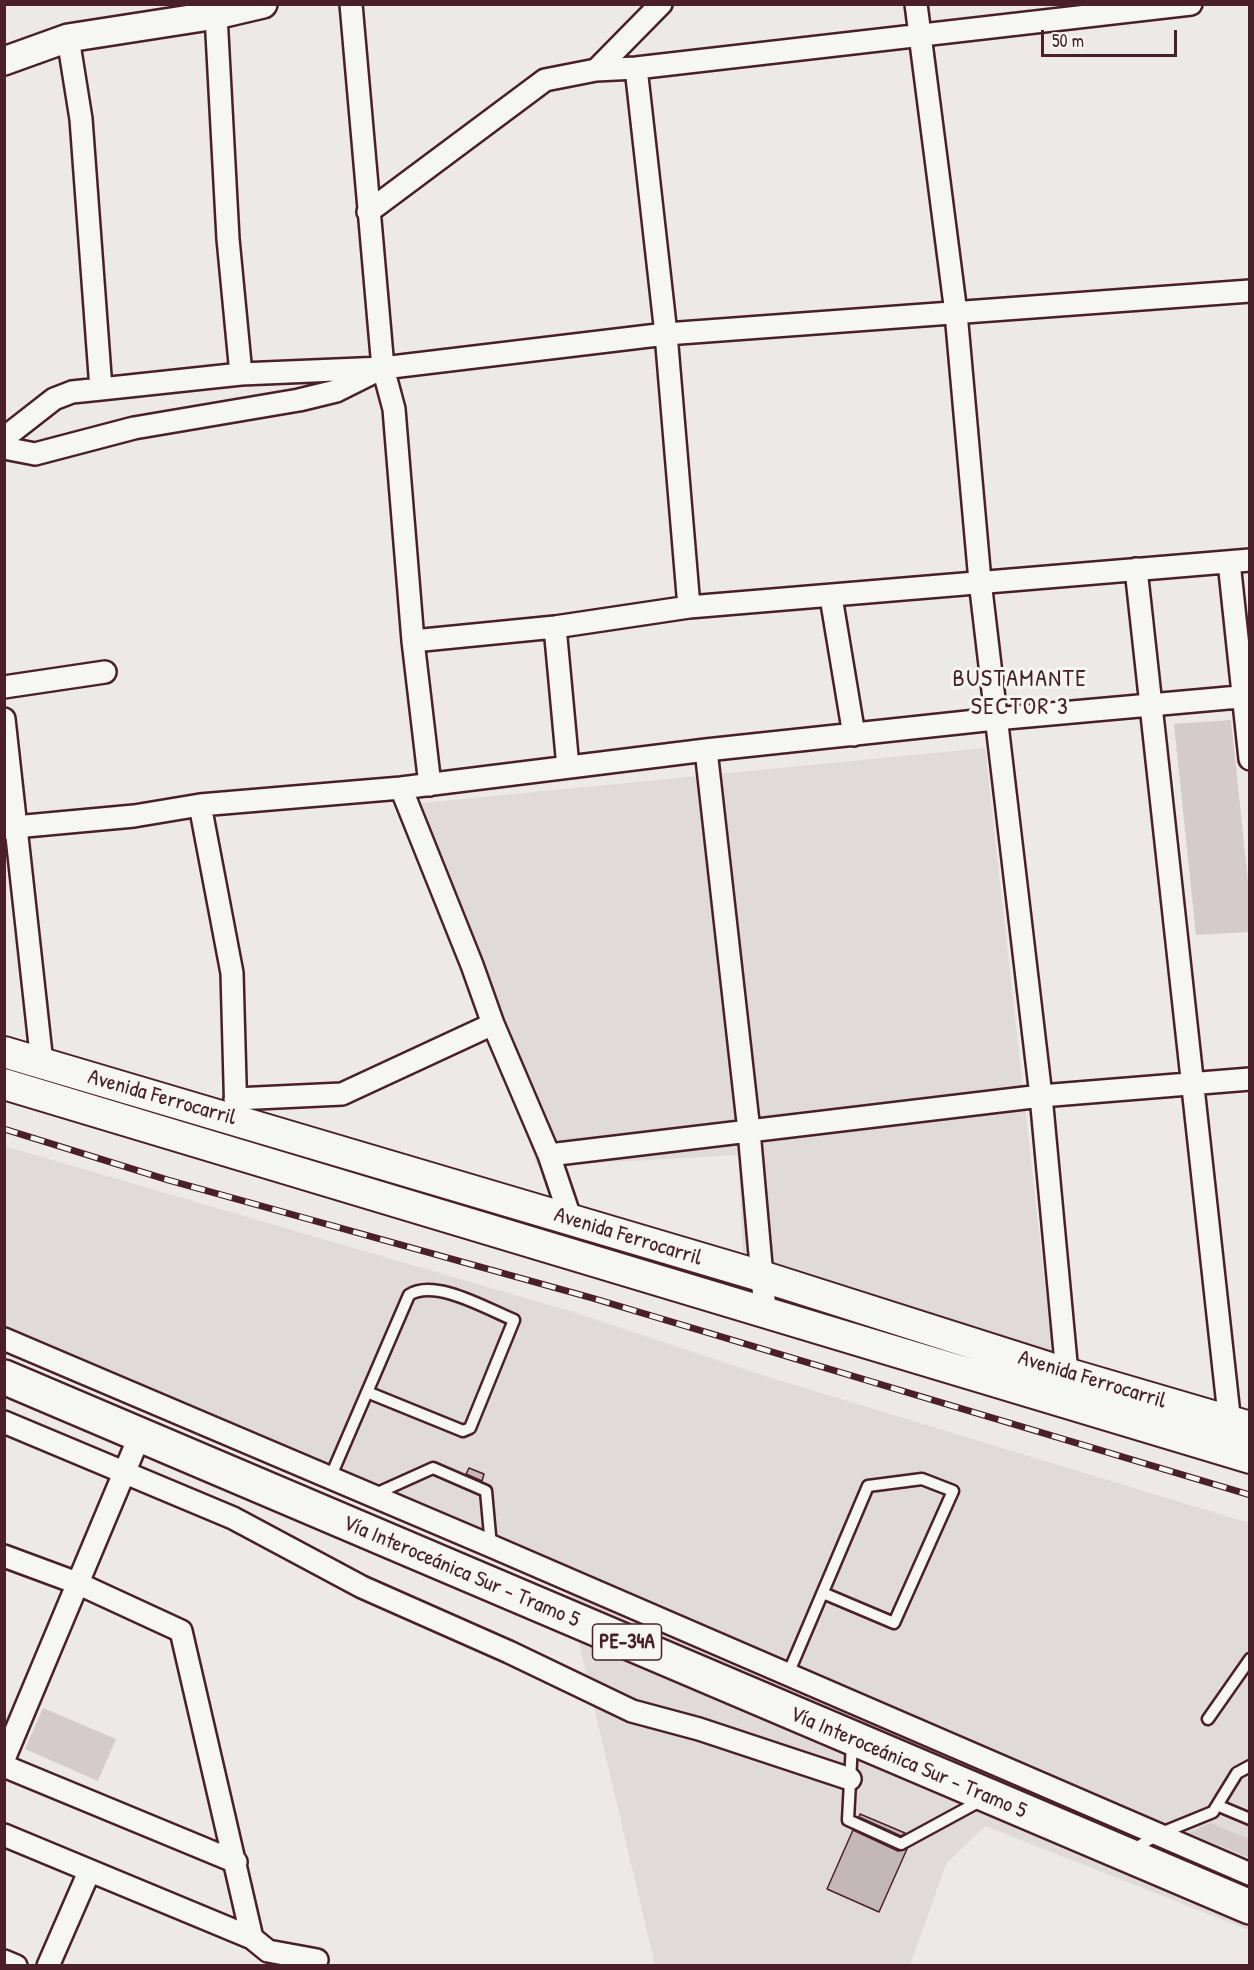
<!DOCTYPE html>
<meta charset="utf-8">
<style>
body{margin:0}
#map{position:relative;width:1254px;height:1970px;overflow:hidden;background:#ece9e6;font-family:"Patrick Hand",sans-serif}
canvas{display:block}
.frame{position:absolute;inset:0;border:6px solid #4a1f2b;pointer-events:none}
.scale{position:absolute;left:1041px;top:30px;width:136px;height:27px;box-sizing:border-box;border:3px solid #4a1f2b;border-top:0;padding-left:8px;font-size:18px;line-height:21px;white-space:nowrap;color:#4a1f2b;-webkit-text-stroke:4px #f6f6f2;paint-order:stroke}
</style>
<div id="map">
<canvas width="1254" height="1970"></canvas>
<div class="frame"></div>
<div class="scale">50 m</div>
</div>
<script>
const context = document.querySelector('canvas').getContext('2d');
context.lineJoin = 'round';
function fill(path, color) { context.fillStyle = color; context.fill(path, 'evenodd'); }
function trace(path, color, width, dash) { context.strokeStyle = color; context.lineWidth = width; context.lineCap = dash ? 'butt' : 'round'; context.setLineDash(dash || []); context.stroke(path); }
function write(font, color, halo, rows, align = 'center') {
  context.font = font + ' "Patrick Hand",sans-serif'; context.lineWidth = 6; context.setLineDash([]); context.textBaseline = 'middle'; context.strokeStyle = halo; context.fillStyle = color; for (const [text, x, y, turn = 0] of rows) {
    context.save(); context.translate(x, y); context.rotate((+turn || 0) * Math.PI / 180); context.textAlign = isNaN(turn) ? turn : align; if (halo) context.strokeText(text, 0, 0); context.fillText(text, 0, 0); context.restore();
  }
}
fill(new Path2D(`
 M985 748 1053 1358 743 1253 738 1155 537 1166 422 803Z
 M4 1146 573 1312 765 1376 1249 1523V1930L985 1826 946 1864 910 1965H655L564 1580 5 1352Z`), '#e0dad8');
fill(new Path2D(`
 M1231 720 1249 891V932L1196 935 1174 724Z
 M43 1708 116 1739 98 1781 25 1749Z
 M1210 1823 1249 1839V1857L1189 1833Z`), '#d4cbca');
const building = new Path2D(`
 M469 1468 484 1474 482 1481 466 1474Z
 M860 1814 905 1833 901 1836 859 1817Z
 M853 1830 898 1851 907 1849 879 1912 827 1889Z`);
fill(building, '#c4b7b7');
trace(building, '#4a1f2b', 1.5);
const service = new Path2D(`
 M330 1478 409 1295C435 1278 487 1309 514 1320L470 1428 463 1431 367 1392
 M373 1495 433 1468 486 1491 491 1546
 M788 1674 868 1486 922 1479 953 1491 894 1623 823 1593
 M1208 1719 1250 1659
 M852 1743 848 1820 901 1844 982 1800
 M1219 1806 1250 1819
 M1132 1850 1159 1834 1213 1812 1237 1773 1250 1766`);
const minor = new Path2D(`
 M351 4 383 368 394 409 413 641 430 785
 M916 4 956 313 980 581 1041 1096 1068 1384
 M216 15 228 239 241 374
 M68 38 81 119 101 389
 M636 68 666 334 689 607
 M596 70 661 4
 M368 212 545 80 596 70 636 68 1191 4
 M4 438 54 399 72 392 101 389 241 374 383 368 666 334 1250 291
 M4 448 35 454 134 428 299 400 336 391 374 372
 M1229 562 1250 759
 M1136 569 1231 1433
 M831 597 854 735
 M555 627 568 767
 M413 641 555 627 689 607 1250 560
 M4 687 105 672
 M4 719 42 1063
 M706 750 749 1131 765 1310
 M401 788 472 965 493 1024 549 1155 571 1220
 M200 805 232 973 236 1119
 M4 828 134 816 200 805 401 788 706 750 995 719 1250 696
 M235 1099 342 1094 493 1024
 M549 1155 1041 1096 1250 1079
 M4 1339 491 1546 1250 1874
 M4 1422 233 1518 362 1587 509 1652 632 1711 699 1729 850 1779
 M4 1556 77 1583 181 1631 252 1938
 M4 1759 140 1435
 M4 1766 236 1862
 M4 1835 252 1938 268 1951 317 1960
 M4 1961 16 1966
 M48 1966 89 1872`);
const tertiary = new Path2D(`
 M4 61 68 38 216 15 263 4`);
const secondary = new Path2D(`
 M4 1052 761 1276 1069 1374 1250 1427
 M4 1084 1250 1458`);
const trunk = new Path2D(`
 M4 1377 1250 1907`);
trace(service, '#4a1f2b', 15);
trace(minor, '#4a1f2b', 26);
trace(tertiary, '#4a1f2b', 32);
trace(secondary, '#4a1f2b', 34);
trace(trunk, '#4a1f2b', 38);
trace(service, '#f6f6f2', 10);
trace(minor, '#f6f6f2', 21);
trace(tertiary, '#f6f6f2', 27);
trace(secondary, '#f6f6f2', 30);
trace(trunk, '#f6f6f2', 33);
const rail = new Path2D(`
 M4 1129 168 1180 592 1298 1250 1495`);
trace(rail, '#4a1f2b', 7);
trace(rail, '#f6f6f2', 4.5, [14]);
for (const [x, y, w] of [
 [627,1642,69]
]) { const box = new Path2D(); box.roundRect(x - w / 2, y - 18, w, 36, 4.5); context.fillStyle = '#f6f6f2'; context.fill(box); trace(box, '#4a1f2b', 1.5); }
write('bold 21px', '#4a1f2b', null, [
 ["PE-34A",627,1642]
]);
write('22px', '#4a1f2b', '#f6f6f2', [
 ["Avenida Ferrocarril",162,1098,16],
 ["Avenida Ferrocarril",628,1237,17],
 ["Avenida Ferrocarril",1092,1380,17],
 ["Vía Interoceánica Sur - Tramo 5",461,1572,23],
 ["Vía Interoceánica Sur - Tramo 5",908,1763,23]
]);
context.letterSpacing = '1.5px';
write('24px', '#4a1f2b', '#f6f6f2', [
 ["BUSTAMANTE",1020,680],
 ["SECTOR 3",1020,708]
]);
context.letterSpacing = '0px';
</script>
